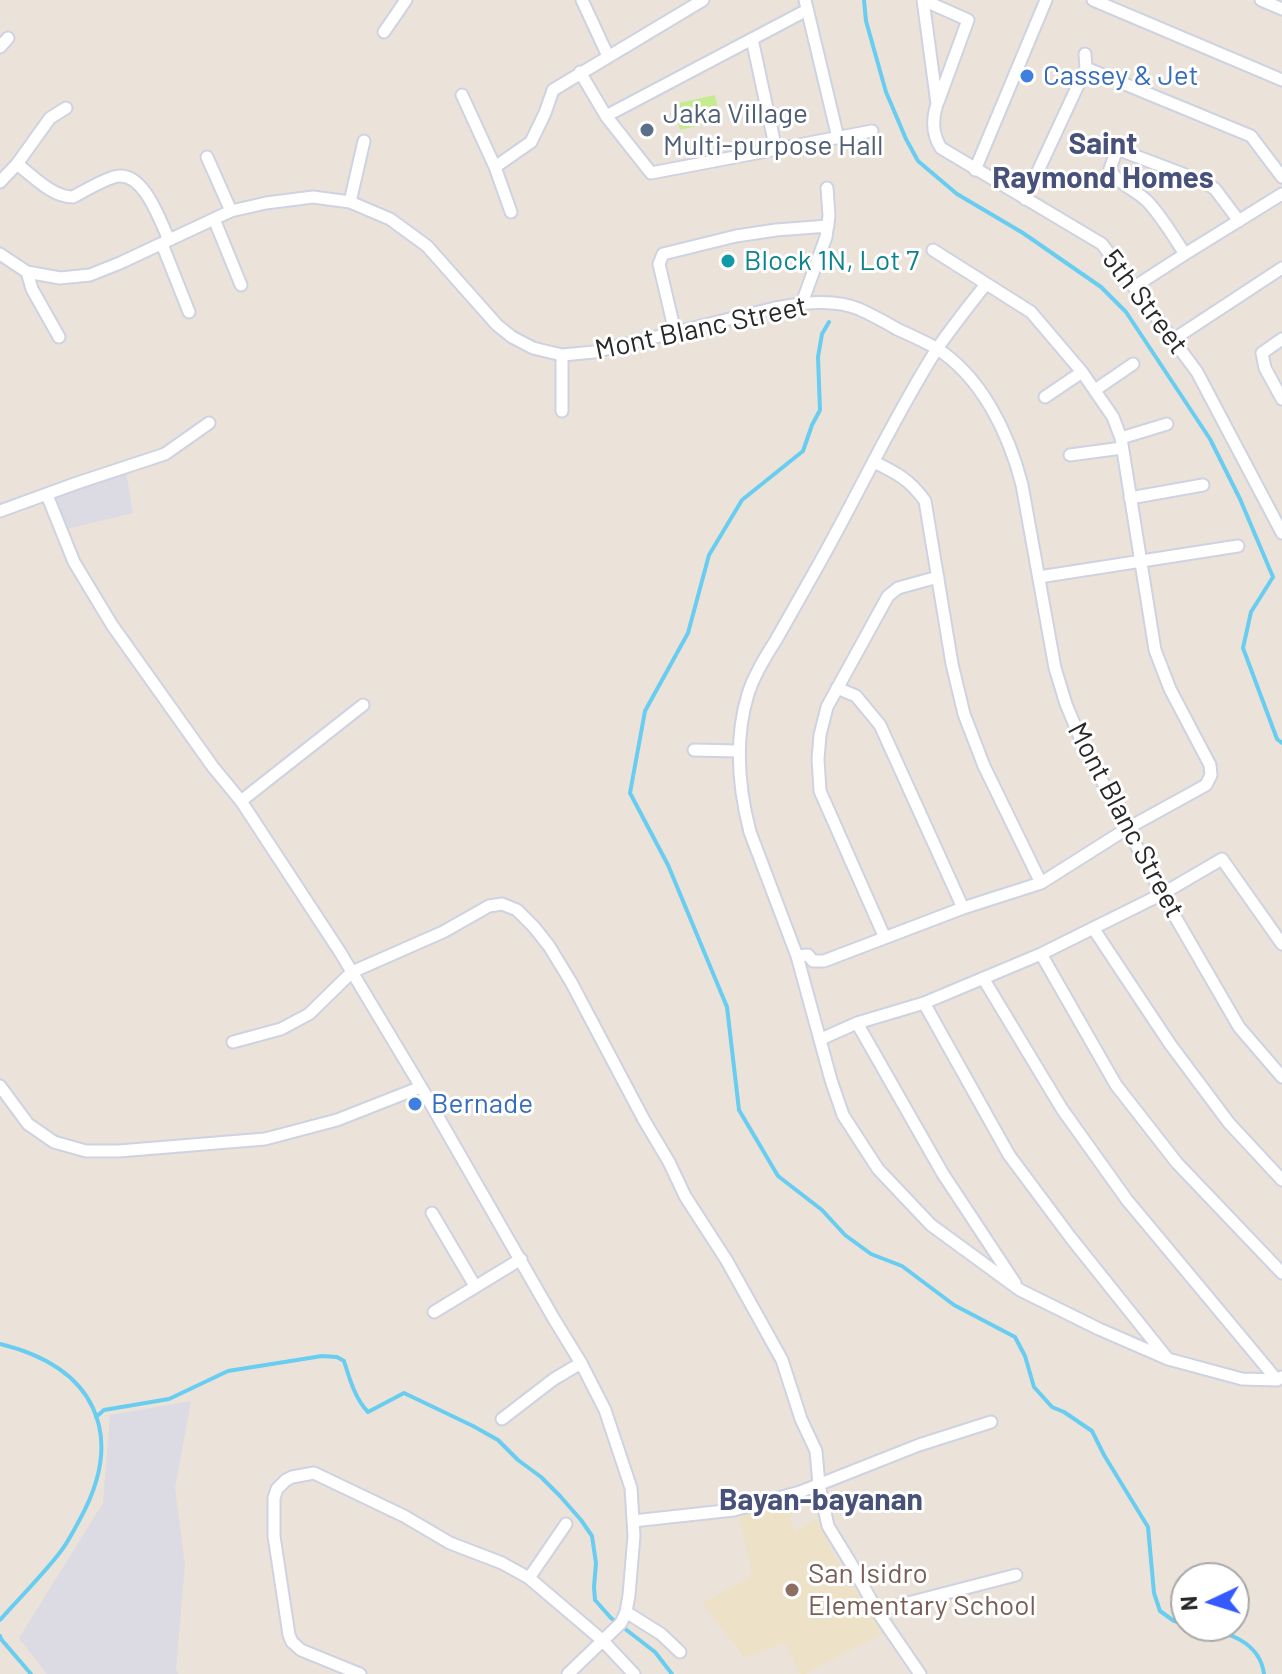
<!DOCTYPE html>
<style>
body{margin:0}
#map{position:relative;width:1282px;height:1674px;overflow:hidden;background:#ebe3d9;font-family:Barlow,sans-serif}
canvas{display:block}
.north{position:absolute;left:1170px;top:1562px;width:80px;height:80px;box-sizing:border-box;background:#fff;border:2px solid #a9a9a9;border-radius:50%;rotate:266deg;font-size:22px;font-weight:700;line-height:32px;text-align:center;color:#282828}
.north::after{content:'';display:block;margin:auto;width:28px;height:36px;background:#345afd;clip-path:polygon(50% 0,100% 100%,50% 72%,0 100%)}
</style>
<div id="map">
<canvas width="1282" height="1674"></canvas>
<div class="north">N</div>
</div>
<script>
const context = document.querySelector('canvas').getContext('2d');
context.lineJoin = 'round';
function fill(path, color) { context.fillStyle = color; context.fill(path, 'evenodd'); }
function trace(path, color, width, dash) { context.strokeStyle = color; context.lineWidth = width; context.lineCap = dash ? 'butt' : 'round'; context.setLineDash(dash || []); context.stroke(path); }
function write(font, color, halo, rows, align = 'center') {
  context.font = font + ' Barlow,sans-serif'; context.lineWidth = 6; context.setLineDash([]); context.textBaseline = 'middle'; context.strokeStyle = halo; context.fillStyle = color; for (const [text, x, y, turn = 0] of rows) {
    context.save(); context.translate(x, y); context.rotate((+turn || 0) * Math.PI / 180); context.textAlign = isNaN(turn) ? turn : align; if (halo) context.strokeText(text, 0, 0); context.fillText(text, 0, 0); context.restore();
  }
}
fill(new Path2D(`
 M126 472 133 513 67 529 56 497Z
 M191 1401 175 1488 185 1565 176 1668 178 1674H47L19 1638 103 1503 110 1415Z`), '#dcdae3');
fill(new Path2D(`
 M787 1503 794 1532 819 1518 830 1549 883 1633 805 1674H800L785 1643 745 1658 702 1603 752 1576 739 1516Z`), '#ede1c7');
fill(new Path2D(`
 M715 95 720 120 680 130 674 104Z`), '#c4eb8f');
trace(new Path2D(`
 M864 0 866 21 886 92 906 139 918 161 957 194 1023 233 1101 287 1126 312 1210 439 1240 499 1273 577 1251 612 1243 648 1277 739 1282 743
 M829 322 822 334 818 357 820 410 812 425 803 451 742 500 709 555 688 633 645 711 630 793 668 865 727 1007 739 1110 778 1176 822 1210 845 1235 871 1254 902 1266 954 1305 1015 1337 1025 1356 1034 1387 1052 1407 1064 1412 1092 1431 1104 1455 1148 1527 1154 1593 1160 1611 1174 1621 1186 1624
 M0 1344C94 1367 127 1433 80 1519 74 1530 68 1542 61 1551 42 1576 20 1597 0 1620
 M96 1417 104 1410 169 1399 228 1371 322 1356 337 1357 344 1361C349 1377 355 1399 368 1412L404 1393 473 1426 498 1440 518 1460 541 1477 560 1496 581 1520 592 1536 596 1563 594 1587 595 1600 611 1618 655 1652 672 1674
 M1199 1626C1226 1632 1260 1641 1264 1674
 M0 1636 1 1639 31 1674`), '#68cdf0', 4);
const minor = new Path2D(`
 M582 0 608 56
 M805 0 838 138
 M923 0 937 104C932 119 932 134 941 148L1102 244 1197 372 1282 533
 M923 0 968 20 938 102
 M1093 0 1282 80
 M1261 0 1282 9
 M384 32 406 0
 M752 39 776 150
 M0 47 8 38
 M1086 68 1251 136 1282 177
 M580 72 606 116 651 173 872 131
 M462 95 495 167 511 212
 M606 116 807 10
 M207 157 231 211
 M17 164C33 176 52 197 73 197 86 190 101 181 114 177 143 168 160 221 169 240
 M495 167 531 142 545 113 553 90 703 0
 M975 170 1046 0
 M0 182 17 164 50 118 66 108
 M1025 199 1086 68 1085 54
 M350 202 364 141
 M214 219 241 285
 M162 244 189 312
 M933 250 1031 312 1082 372 1113 417 1121 438 1155 650 1170 689 1210 765 1211 775 1206 785 1128 828 1041 883 963 908 824 961H813L808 955 797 956 750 832C738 786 734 740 748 694 754 675 765 657 776 640 789 617 802 594 815 571 856 499 891 422 935 352 951 328 969 306 986 284
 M0 254 27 272 60 278 90 275 120 263 231 211 266 203 313 197 350 202 390 219 427 246 497 325 512 337 533 348 562 355 594 352 775 308C803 303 832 298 859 309 872 315 885 322 897 329 910 335 924 341 936 348 982 377 1009 434 1022 485L1055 668 1066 704 1083 745 1162 894 1239 1027 1282 1077
 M1185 254C1173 236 1162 217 1148 202 1136 189 1118 185 1110 169L1117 149 1204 182 1215 189 1239 221
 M27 272 32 289 59 337
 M1134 287 1185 254 1282 194
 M802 303 826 237 829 216 827 188
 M675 332 659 264 663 254 736 236 776 230 828 226
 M1174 339 1282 268
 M1262 353 1265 368 1282 399
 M1262 353 1282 339
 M562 355V411
 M1095 390 1133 364
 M1045 397 1082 372
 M1121 438 1167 424
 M1070 455 1122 448
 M874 462C897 473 910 480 925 501L952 664 964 714 984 766 1041 883
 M47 495 74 562 112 625 213 767 241 801 340 952 421 1087 554 1319 581 1363 605 1410 631 1488 634 1536 629 1595 626 1612 621 1623 568 1674
 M1130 498 1203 485
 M0 511 77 483 165 454 209 423
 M1039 577 1238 546
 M837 688 856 696 880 725 963 908
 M694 750 738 751
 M241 801 363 705
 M1093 928 1170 1044 1229 1123 1282 1180
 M885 938 820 791 818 759 820 735 827 707 888 596 898 588 938 577
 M1041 954 1116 1085 1177 1163 1282 1273
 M797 956 831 1080 843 1115 878 1169 931 1225 1020 1290 1099 1329 1168 1359 1242 1379 1277 1380 1282 1377
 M983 978 1062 1109 1127 1200 1277 1380
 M924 1003 1009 1155 1071 1238 1167 1358
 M857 1023 943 1174 1015 1283
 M821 1039 857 1023 924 1003 1041 954 1162 894 1222 859 1282 944
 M233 1042 281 1029 309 1014 352 972 443 932 489 906 502 904 517 910 534 927 549 946 571 982 644 1120 669 1162 685 1196 727 1261 782 1360 801 1419 816 1451 819 1485 828 1526 850 1562 877 1611 920 1674
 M0 1086 28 1124 54 1142 86 1151H119L265 1139 337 1120 421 1087
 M432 1213 475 1286
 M434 1312 521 1259
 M502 1419 554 1379 581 1363
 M633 1521 734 1510 800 1492 919 1445 991 1422
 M529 1578 566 1524
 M877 1611 1016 1575
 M626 1612 661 1634 680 1652
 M360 1674 301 1650 292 1642 289 1635 274 1536V1498L277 1489 286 1480 292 1477 314 1473 404 1516 450 1543 502 1563 529 1578 602 1640 634 1674`);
trace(minor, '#ced2e1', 15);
trace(minor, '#fff', 11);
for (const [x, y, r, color] of [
 [1027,76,8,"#3f7fe0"],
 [647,130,8,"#5c6f8a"],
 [728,261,8,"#0f9aa8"],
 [415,1104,8,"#3f7fe0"],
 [792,1590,8,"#8d6e63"]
]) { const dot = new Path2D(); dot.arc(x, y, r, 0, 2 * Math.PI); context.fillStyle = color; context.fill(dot); trace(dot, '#fff', 3); }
write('28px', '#366cbe', '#fff', [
 ["Cassey & Jet",1043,76],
 ["Bernade",431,1104]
], 'left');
write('28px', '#4e5e75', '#fff', [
 ["Jaka Village",663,114],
 ["Multi-purpose Hall",663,146]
], 'left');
write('28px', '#0d838f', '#fff', [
 ["Block 1N, Lot 7",744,261]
], 'left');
write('28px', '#282828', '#fff', [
 ["5th Street",1145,302,53],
 ["Mont Blanc Street",701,328,-12],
 ["Mont Blanc Street",1126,820,62]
]);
write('28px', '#785e54', '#fff', [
 ["San Isidro",808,1574],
 ["Elementary School",808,1606]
], 'left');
write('bold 30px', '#485179', '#fff', [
 ["Saint",1103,144],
 ["Raymond Homes",1103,178],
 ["Bayan-bayanan",821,1500]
]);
</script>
